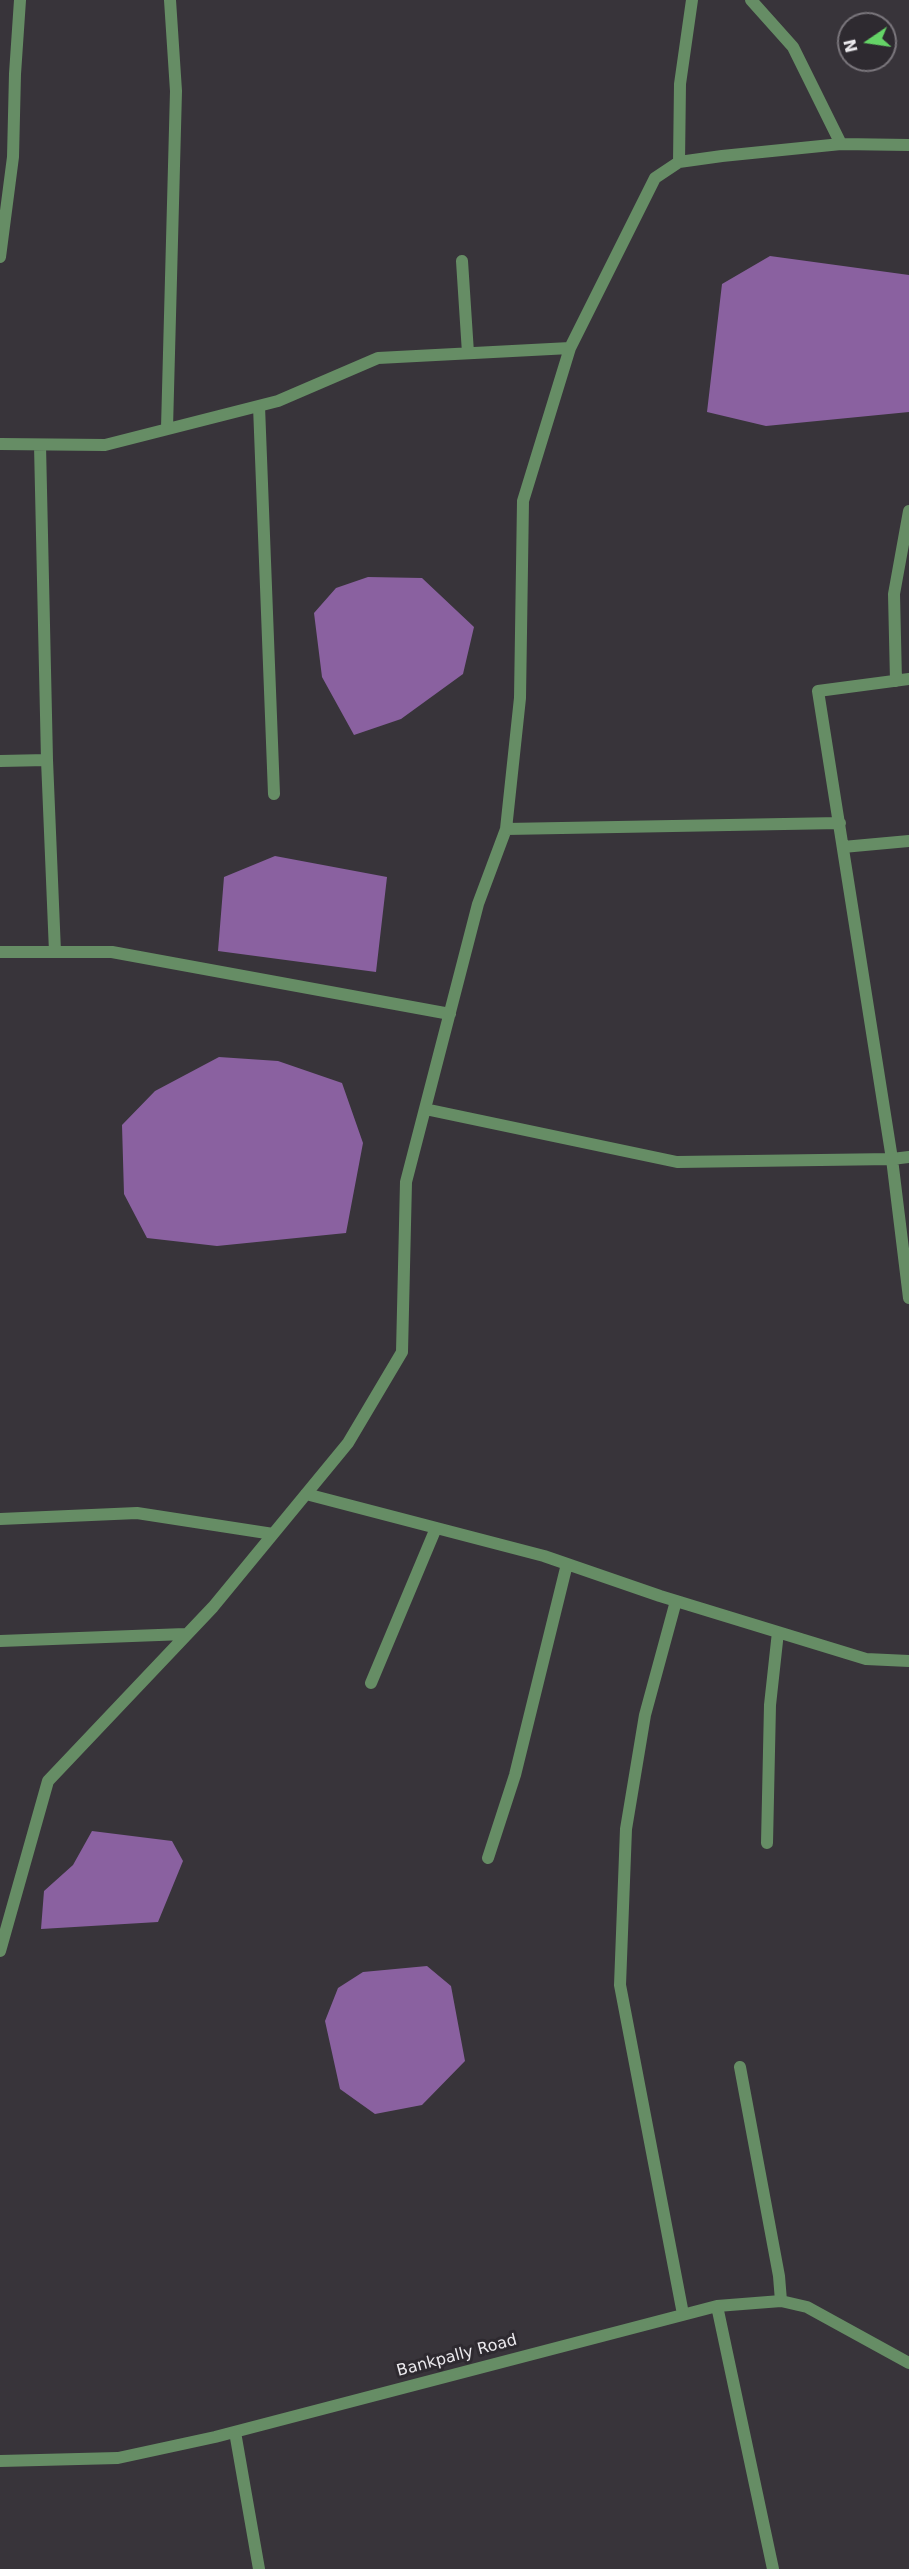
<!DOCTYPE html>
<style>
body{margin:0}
#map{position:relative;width:909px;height:2569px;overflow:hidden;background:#38343a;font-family:"DejaVu Sans",sans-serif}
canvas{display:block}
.north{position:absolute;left:837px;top:12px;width:60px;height:60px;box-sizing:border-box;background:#2e2a30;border:2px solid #7a767c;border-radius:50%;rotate:257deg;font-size:16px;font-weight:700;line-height:24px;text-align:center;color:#ebe9ed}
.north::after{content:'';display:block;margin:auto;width:21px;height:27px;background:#65d467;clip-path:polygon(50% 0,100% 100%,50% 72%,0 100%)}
</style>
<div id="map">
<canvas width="909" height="2569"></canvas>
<div class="north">N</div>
</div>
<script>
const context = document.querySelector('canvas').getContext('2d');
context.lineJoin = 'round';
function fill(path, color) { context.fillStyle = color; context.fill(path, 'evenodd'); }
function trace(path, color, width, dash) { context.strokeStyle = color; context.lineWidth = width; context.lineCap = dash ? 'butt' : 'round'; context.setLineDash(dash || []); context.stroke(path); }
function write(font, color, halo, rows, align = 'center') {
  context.font = font + ' "DejaVu Sans",sans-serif'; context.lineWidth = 6; context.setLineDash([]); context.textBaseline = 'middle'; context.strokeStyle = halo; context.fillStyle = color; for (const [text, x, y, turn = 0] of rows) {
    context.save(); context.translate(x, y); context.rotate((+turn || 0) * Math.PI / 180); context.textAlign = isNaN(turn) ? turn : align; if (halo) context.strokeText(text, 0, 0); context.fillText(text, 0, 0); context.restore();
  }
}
fill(new Path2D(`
 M770 256 909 275V412L766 426 707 412 722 284Z
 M368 577 422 578 474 627 463 674 401 719 354 735 322 677 314 613 336 588Z
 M275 856 387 877 376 972 218 951 224 877Z
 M219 1057 278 1061 342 1083 363 1143 346 1233 217 1246 147 1238 124 1194 122 1125 155 1091Z
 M92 1831 172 1841 183 1861 158 1922 41 1929 44 1891 73 1865Z
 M427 1966 451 1986 465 2061 422 2105 375 2114 340 2089 325 2021 338 1988 363 1972Z`), '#8a61a0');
trace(new Path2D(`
 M751 0 793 47 841 144
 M679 162 680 84 692 0
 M0 257 13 157 15 74 20 0
 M462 261 468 353
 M259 406 274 794
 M167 428 176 91 170 0
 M0 444 105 445 278 401 378 358 570 348
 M909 679 818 691 892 1159 909 1298
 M896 681 894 594 909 511
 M47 760 55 952
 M0 761 47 760 40 445
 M506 829 840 823
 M843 847 909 841
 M0 952H112L450 1014
 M425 1109 677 1162 892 1159 909 1157
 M306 1494 544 1556 660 1596 866 1659 909 1661
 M0 1519 137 1513 273 1534
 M676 1601 645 1715 626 1829 620 1985 683 2314
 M0 1641 185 1634
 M371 1683 436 1528
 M767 1843 770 1705 778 1632
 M488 1858 515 1775 567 1564
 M0 1951 48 1781 213 1607 348 1443 402 1352 406 1182 478 904 506 829 520 698 523 501 570 348 655 178 679 162 722 156 841 144 909 145
 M740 2067 779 2276 781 2301
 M717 2306 773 2569
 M235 2432 259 2569
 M0 2461 118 2458 215 2437 717 2306 781 2301 807 2307 909 2363`), '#668d65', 12);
write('16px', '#ebe9ed', '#2e2a30', [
 ["Bankpally Road",457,2356,-15]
]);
</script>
